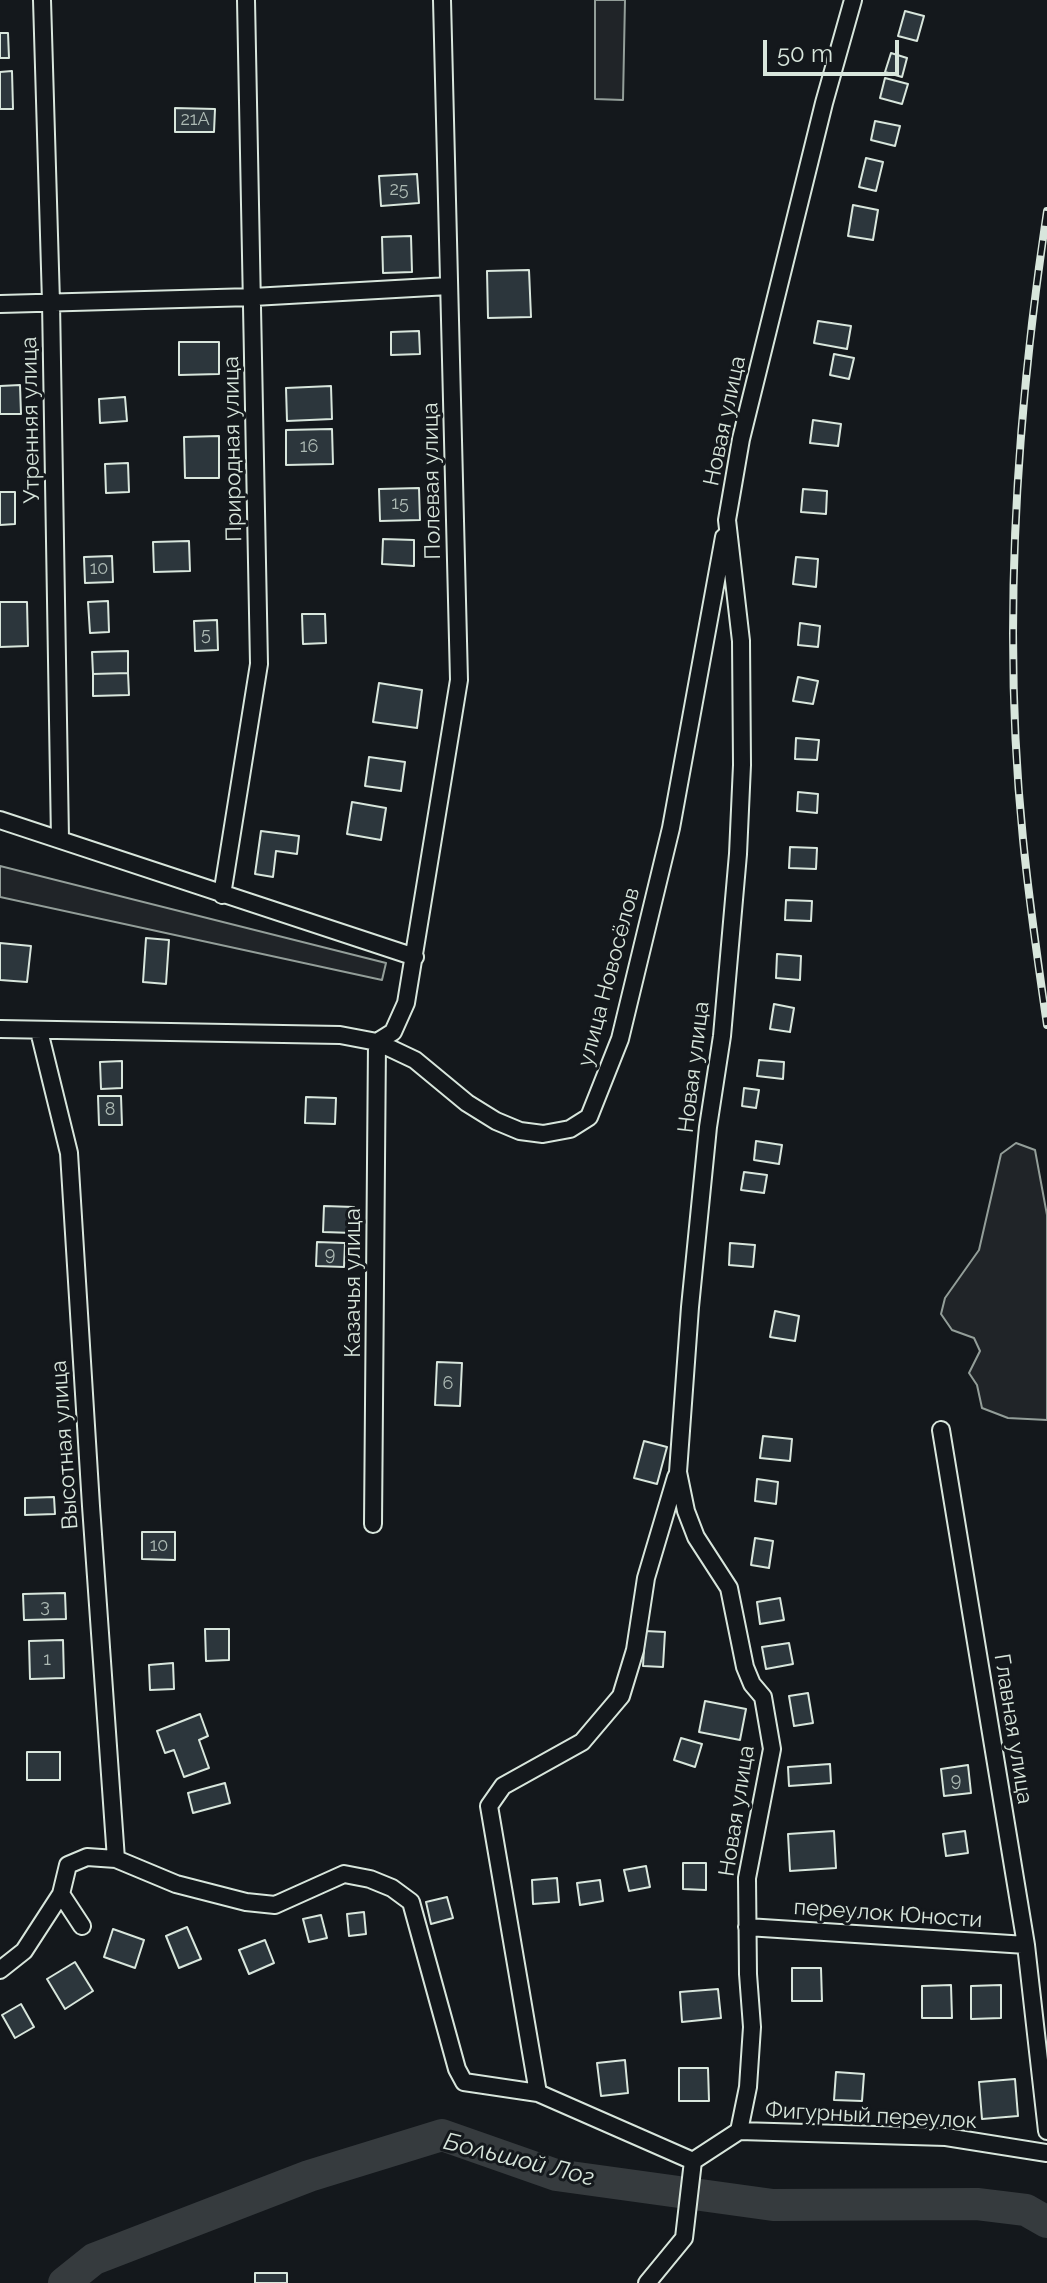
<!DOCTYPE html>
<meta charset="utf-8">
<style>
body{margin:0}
#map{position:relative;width:1047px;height:2283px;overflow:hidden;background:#14181c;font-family:Raleway,sans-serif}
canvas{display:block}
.scale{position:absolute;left:763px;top:40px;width:136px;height:36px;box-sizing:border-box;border:4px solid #d8e6dc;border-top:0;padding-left:10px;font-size:24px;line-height:28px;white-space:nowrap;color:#d8e6dc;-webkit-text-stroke:6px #14181c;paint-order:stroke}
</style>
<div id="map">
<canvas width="1047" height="2283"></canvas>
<div class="scale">50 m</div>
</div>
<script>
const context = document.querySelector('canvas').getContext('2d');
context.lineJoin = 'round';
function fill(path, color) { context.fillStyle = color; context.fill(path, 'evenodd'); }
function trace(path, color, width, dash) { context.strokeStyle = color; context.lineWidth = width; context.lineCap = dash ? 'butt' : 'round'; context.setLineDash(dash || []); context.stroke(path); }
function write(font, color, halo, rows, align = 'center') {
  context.font = font + ' Raleway,sans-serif'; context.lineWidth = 6; context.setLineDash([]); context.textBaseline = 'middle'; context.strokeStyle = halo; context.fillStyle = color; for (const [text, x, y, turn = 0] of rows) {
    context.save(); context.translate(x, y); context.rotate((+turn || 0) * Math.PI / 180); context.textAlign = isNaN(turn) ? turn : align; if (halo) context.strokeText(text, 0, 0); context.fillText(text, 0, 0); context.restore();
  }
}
const green = new Path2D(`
 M595 0H625L623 100 595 99Z
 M0 866 386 963 382 980 0 897Z
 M1016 1143 1035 1150 1047 1215V1420L1008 1418 982 1408 977 1385 969 1373 980 1351 974 1338 952 1330 941 1314 945 1298 979 1250 1001 1154Z`);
fill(green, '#202428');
trace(green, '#939e99', 2);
trace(new Path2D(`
 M64 2283 94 2259 309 2176 442 2135 556 2175 773 2205 977 2204 1026 2210 1047 2222`), '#363b3e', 32);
const building = new Path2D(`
 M905 11 924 16 917 41 898 36Z
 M0 33H8L9 58H0Z
 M891 53 907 58 902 77 885 72Z
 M12 71 13 109H0V72Z
 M885 78 908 84 902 104 880 98Z
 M175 108 215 109 214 132H175Z
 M875 121 900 126 895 146 871 140Z
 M866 158 883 162 876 191 859 187Z
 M417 174 419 203 381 206 379 176Z
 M853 205 878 210 873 240 848 236Z
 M411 236 412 272 383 273 382 237Z
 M529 270 531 317 488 318 487 271Z
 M818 321 851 326 847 349 814 343Z
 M419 331 420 354 391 355V332Z
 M179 342H219V374L179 375Z
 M834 354 854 358 849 379 830 375Z
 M20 385 21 414H0V386Z
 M331 386 332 419 287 421 286 388Z
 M125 397 127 421 100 423 99 399Z
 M813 420 841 424 838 446 810 443Z
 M332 429 333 464 286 465V430Z
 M219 436V478H185L184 437Z
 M128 463 129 492 106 493 105 464Z
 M419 488 420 520 380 521 379 489Z
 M803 489 827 491 826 514 801 512Z
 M0 492H15V524L0 525Z
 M383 539 414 540V566L382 564Z
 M189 541 190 571 154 572 153 542Z
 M112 556 113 582 85 583 84 557Z
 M796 557 818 559 816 587 793 584Z
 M108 601 109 632 90 633 88 602Z
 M0 602H27L28 646 0 647Z
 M302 614H325L326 643 303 644Z
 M217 620 218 650 195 651 194 621Z
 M800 623 820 626 818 647 798 645Z
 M128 651V673L93 674 92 652Z
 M128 673 129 695 93 696V674Z
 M798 677 818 681 813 704 793 701Z
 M379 683 422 690 417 728 373 722Z
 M796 738 819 740 817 760 795 759Z
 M369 757 405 762 401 791 365 786Z
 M798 792 818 794 817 813 797 811Z
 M352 802 386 808 381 840 347 834Z
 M261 831 299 836 297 854 276 851 273 877 255 874Z
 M790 847 817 848 816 869 789 868Z
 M786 900 812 901 811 921 785 920Z
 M146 938 169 940 166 984 143 982Z
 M0 943 31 946 27 982 0 980Z
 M777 954 801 956 800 980 776 978Z
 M774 1004 794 1008 790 1032 770 1029Z
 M759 1060 784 1062 783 1079 757 1076Z
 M122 1061V1088L101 1089 100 1062Z
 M744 1088 759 1090 756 1108 742 1106Z
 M98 1096H121L122 1125H99Z
 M306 1097 336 1098 335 1124 305 1123Z
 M756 1141 782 1145 779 1164 754 1160Z
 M744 1172 767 1175 764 1193 741 1190Z
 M324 1206 354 1207 353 1233 323 1232Z
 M317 1242 345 1243 344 1267 316 1266Z
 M730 1243 755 1245 753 1267 729 1265Z
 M775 1311 799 1316 795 1341 770 1337Z
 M437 1362 462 1363 460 1406 435 1405Z
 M763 1436 792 1439 790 1461 760 1458Z
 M644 1441 667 1447 657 1484 634 1478Z
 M757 1479 778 1482 776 1504 755 1501Z
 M54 1497 55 1514 25 1515V1498Z
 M142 1532H175V1560L142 1559Z
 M755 1538 773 1541 769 1568 751 1565Z
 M65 1593 66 1619 24 1620 23 1594Z
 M780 1598 784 1620 760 1624 757 1602Z
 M205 1629H229V1660L206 1661Z
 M645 1631 665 1632 663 1667 643 1666Z
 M63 1640 64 1678 30 1679 29 1641Z
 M789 1643 793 1664 766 1669 762 1647Z
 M173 1663 174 1689 150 1690 149 1665Z
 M808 1693 813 1723 794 1726 789 1696Z
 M705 1701 746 1709 740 1740 699 1732Z
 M200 1714 208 1736 199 1740 209 1768 184 1777 174 1750 165 1753 157 1731Z
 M681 1738 702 1744 695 1767 674 1760Z
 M27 1752H60V1780H27Z
 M830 1764 831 1783 789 1786 788 1767Z
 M968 1765 971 1793 944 1796 941 1769Z
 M225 1783 230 1803 193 1813 188 1793Z
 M834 1831 836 1868 790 1871 788 1834Z
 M965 1831 968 1853 946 1856 943 1834Z
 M683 1863H706V1890L683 1889Z
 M646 1866 650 1887 629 1891 624 1870Z
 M557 1878 559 1902 533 1904 532 1880Z
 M600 1880 603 1901 580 1905 577 1883Z
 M447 1897 453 1918 431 1924 426 1902Z
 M364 1912 366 1934 349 1936 347 1914Z
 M321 1915 327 1938 309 1942 303 1919Z
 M187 1927 201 1959 179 1968 166 1936Z
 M113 1929 144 1940 135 1968 104 1957Z
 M265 1940 274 1963 249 1974 239 1950Z
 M75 1962 93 1991 65 2009 47 1979Z
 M792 1968H821L822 2001H792Z
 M951 1985 952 2018H922V1986Z
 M1001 1985V2018L971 2019V1986Z
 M718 1989 721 2018 682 2022 680 1992Z
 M21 2004 34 2027 15 2038 2 2015Z
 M625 2060 628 2093 601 2096 597 2063Z
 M679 2068H708L709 2101H679Z
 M836 2072 864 2074 862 2101 834 2100Z
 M1015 2079 1018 2116 982 2119 979 2082Z
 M255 2273H287V2283H255Z`);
fill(building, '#2c363c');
trace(building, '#d8e6dc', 2);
const minor = new Path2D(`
 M42 0 51 302 60 839
 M0 304 253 297 449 286
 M0 820 415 957
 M222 895 259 664 246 0
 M0 1029 340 1035 377 1042 415 1060 467 1103 496 1121 520 1131 543 1134 570 1129 589 1117 620 1039 671 828 724 537
 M39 1031 69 1153 91 1506 116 1859
 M941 1430 1026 1945 1047 2131
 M676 1477 646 1578 635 1650 621 1696 582 1742 503 1786 489 1806 538 2093 693 2161
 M373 1524 377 1042 393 1032 406 1003 459 680 442 0
 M82 1926 61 1894 68 1865 87 1857 116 1859 176 1884 246 1902 275 1905 344 1874 370 1879 392 1888 411 1902 457 2069 464 2082 538 2093
 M747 1927 1026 1945
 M0 1970 24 1951 61 1894
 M739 2131 748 2087 752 2027 748 1974 747 1878 772 1749 763 1697 752 1684 745 1667 729 1588 696 1537 686 1511 678 1472 690 1307 708 1127 722 1036 738 854 742 765 741 641 727 520 741 439 824 103 853 0
 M739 2131 946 2137 1047 2153
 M647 2283 684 2238 693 2161 739 2131`);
trace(minor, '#d8e6dc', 20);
trace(minor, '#14181c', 16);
const rail = new Path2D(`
 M1047 211C1016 417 1002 632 1023 839 1029 901 1038 963 1047 1025`);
trace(rail, '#d8e6dc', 8);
trace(rail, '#14181c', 5, [15]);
write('18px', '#adbab4', null, [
 ["21А",195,120],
 ["25",399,190],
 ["16",309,447],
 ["15",400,504],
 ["10",99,569],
 ["5",206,635],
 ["8",110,1110],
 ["9",330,1255],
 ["6",448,1384],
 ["10",159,1546],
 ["3",45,1607],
 ["1",47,1660],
 ["9",956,1781]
]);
write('22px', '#d8e6dc', '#14181c', [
 ["Утренняя улица",31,420,-91],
 ["Новая улица",725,421,-78],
 ["Природная улица",233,449,-91],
 ["Полевая улица",432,481,-91],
 ["улица Новосёлов",609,977,-75],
 ["Новая улица",694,1067,-83],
 ["Казачья улица",353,1283,-90],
 ["Высотная улица",65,1445,-94],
 ["Главная улица",1013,1729,81],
 ["Новая улица",737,1811,-81],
 ["переулок Юности",888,1914,4],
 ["Фигурный переулок",871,2116,3]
]);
write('italic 24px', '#d8e6dc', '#14181c', [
 ["Большой Лог",519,2160,14]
]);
</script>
